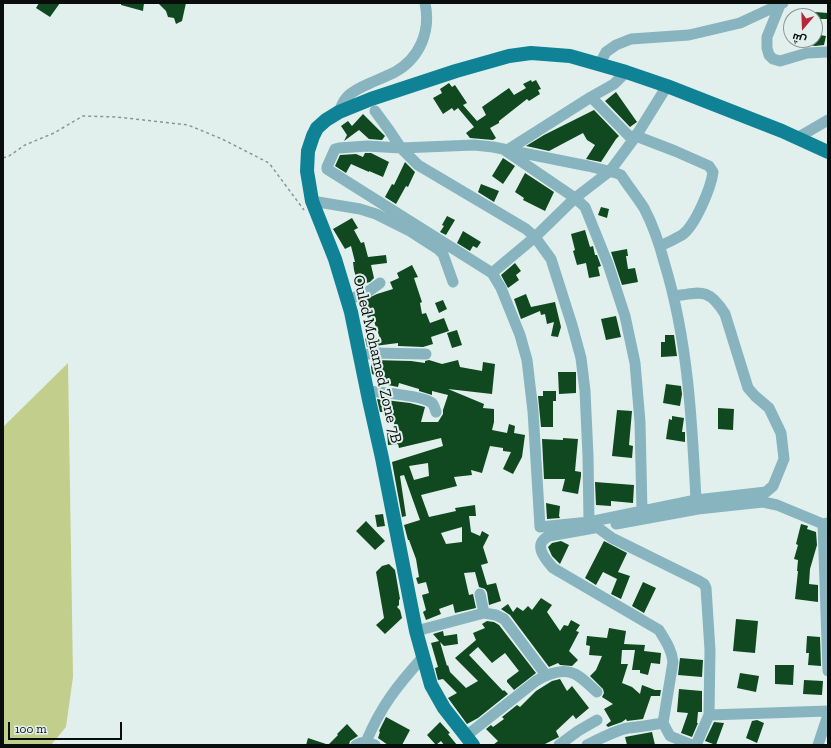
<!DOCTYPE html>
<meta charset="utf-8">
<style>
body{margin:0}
#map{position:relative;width:831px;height:748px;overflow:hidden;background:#e2f0ed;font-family:"Zilla Slab",Cairo,serif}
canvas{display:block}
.frame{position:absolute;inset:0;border:4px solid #090e0d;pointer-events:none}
.north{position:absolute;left:783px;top:8px;width:40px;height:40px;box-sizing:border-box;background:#e2f0ed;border:1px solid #8b9693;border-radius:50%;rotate:199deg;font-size:11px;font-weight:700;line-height:16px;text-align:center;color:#090e0d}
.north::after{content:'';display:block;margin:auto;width:14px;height:18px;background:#b72637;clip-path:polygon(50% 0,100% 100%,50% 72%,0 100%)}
.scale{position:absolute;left:8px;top:722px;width:114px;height:18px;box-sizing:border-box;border:2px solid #090e0d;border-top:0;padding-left:5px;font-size:12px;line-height:14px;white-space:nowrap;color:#090e0d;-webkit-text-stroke:3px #e2f0ed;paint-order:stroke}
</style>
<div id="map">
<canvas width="831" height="748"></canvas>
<div class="frame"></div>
<div class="north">ش</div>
<div class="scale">100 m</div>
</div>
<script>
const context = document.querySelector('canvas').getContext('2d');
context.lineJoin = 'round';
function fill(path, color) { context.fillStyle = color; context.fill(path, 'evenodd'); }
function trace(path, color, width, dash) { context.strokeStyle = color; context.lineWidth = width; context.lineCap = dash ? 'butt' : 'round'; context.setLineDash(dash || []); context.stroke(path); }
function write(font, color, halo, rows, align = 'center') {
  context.font = font + ' "Zilla Slab",serif'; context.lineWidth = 4; context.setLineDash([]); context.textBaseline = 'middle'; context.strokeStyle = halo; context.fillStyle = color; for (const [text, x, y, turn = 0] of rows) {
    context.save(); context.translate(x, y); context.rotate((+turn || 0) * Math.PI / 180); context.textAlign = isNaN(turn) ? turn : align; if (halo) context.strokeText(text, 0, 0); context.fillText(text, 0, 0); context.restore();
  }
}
fill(new Path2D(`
 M68 363 73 677 66 727 51 745H3V427Z`), '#c2ce8b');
fill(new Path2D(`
 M39 3H60L50 17 36 8Z
 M121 3H144L143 11 121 5Z
 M158 3H186L182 21 176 24 174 18 168 17 166 11Z
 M801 10 815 14V12L828 13V19H821L820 35 826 36 824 45 815 46 801 43 802 40H815V16H799Z
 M531 80 532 82 536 80 541 89 538 90 540 94 529 101 527 99 499 121V123L490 128 496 138 493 140 470 138 466 133 474 127 458 108 454 111 452 108 443 114 433 98 442 93 440 89 449 83 452 87 455 85 467 103 463 105 477 121 486 115 482 107 509 88 514 95 526 88 523 84Z
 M616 92 637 122 630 127 605 101Z
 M594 110 619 136 616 139 601 162 586 159 595 145 587 140 583 133 549 151 526 146 544 135Z
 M363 114 385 136 382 140 369 139 359 130 344 141 347 135 341 126 348 121 352 126Z
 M365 153H371L389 162 383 177 369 171V172L351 164 346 173 335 166 340 155 356 154 363 157Z
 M503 158 515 166 503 184 492 176Z
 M405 162 415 172 408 187 406 186 396 204 385 197 392 184 394 185Z
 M525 173 554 192 545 211 523 200 524 198 515 192Z
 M481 184 499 191 494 202 478 192Z
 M601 207 609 209 607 218 598 215Z
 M447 216 455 220 446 235 440 232 444 226 442 225Z
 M352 218 358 228 354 230 361 243 364 242 368 257 386 255 387 263 371 265 374 278 370 282 358 285 354 270 353 262H355L351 246 345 249 333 229Z
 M585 230 590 247 593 246 595 255H597L601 266 598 267 600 276 589 278 586 263 577 265 573 251 575 250 571 234Z
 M463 231 481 242 477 248 473 246 470 251 457 243Z
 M627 249 628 256H626L628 269 635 268 638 282 622 285 611 252Z
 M515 263 521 271 516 275 519 280 508 288 501 275Z
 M412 265 418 277 414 278 422 302 420 303 422 314 426 313 430 323 444 318 449 331 431 337 433 344 423 347 398 346V343L367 347 365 338H380L372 316 368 318 360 302 377 294 393 289 390 282 399 278 397 273Z
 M526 294 531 307 555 302 561 327 558 337 551 336 554 322 547 324 545 314 541 315 540 311 521 319 514 299Z
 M443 300 447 309 439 313 435 303Z
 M616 316 621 337 606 340 601 319Z
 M457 330 462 345 452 348 447 333Z
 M665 335H674L677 356 661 357V342H665Z
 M373 360 411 361 425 363V361L429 360 442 364 458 360 460 367 482 371 483 362 495 364 492 394 448 389 484 404 483 408 494 409V422L492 430 507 433 509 424 515 426 514 433 525 435 522 457 513 474 503 469 511 452 503 451V448L490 446 482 473 471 470 472 475 454 477 457 486 421 495 429 517 456 511 455 508 475 505 476 516H469L471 532 480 536 482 531 489 535 483 547 488 563 481 565 487 585 496 583 501 601 489 605 487 592 485 589 479 587 475 572 464 573 469 595 473 594 476 608 455 613 453 604 439 609 441 614 426 620 423 612 426 610 422 595 429 593 426 582 418 584 416 578 419 577 416 559 409 540H408L404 525 420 520 404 475 400 476 406 516 402 517 392 462 443 446 441 438 399 448 398 444 388 445 387 431 395 430 393 416 383 415 384 412H380L377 399 410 403 425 407 421 422H438L443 414V410L448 395 432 391V395L419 391V389L399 383 398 387 383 384 384 379 372 374 371 367ZM428 463 429 476 414 480 409 466ZM462 527V542L446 544 441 533Z
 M558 372H576V393L559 394Z
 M666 384 681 386 682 394 680 406 663 403Z
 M543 391H556V401H553V427H541L538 396H543Z
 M718 408 734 409 733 430 718 429Z
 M617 410 632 411 629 445 633 446 632 458 612 456Z
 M672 416 684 418 682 432H685V442L666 439 669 419 672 420Z
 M563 438 578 439 575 471 581 472V476L578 494 562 491 565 479H544L542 439 563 440Z
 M595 482 634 485 633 503 611 501V506L596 505Z
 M546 503 560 506 559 516 560 518 547 519Z
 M383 514 385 526 377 527 375 515Z
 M366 521 385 541 375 550 356 531Z
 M801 524 808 526 807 529 816 532 817 545 810 569 809 584 818 585V602L795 599 798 571H797L798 560 794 559 798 545 796 544Z
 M561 541 569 545 560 564 552 556 548 547 552 543Z
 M604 541 627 553 618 572 630 576 621 599 611 594 617 579 603 572 596 585 585 578Z
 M389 564 395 570 400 599 399 600V605L397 607 400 610 402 618 385 634 376 625 384 618 376 572 382 566Z
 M643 582 656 588 644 613 632 606Z
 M541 598 552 605 547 612 560 631 564 625 568 626 571 620 580 625 576 631 579 632 569 651 578 660 572 666 560 665 558 663 549 667 510 615 501 609 508 604 513 612 517 607 523 611 528 606 532 610Z
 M736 619 758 621 755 653 733 651Z
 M487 621 494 622 499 625 536 673 514 690 507 682V680L519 671 505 653 492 663 478 647 469 655 503 691 504 690 508 694 478 718 467 724 448 698 457 693 443 679 438 680 435 668 438 667 431 643 439 641 433 634 443 631 444 636 457 634 458 644 444 646 440 642 447 666 448 665 450 672 466 688 478 681 455 658 476 640 473 633 485 628 482 624Z
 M609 628 626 631 624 644 645 645 644 651 661 653 660 664 651 663 648 675 640 673V670H632L635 650H622L621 664H628L622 683 632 687 640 694 642 685 655 690H661L660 696H651L643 719 627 721 626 719 622 722 608 727 606 725 611 721 604 709 613 704 602 697 604 693 603 689 590 676 596 670 602 656 589 655 590 646 586 645 587 636 607 638Z
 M807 636 820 637 821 666 808 665 809 653H806Z
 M680 658 703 660 702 677 678 675Z
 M775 665H794L793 685 775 684Z
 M740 673 759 676 756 692 737 688Z
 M560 679 567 691 572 686 589 708 576 719 573 715 556 731 559 737 543 745H493L498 741 486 729 491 725 493 727 504 719 502 717 517 705 520 707 536 691 552 681Z
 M804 680 823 681 822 695 803 694Z
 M679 689 702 691V712H698L697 723H698L692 737 681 733 688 713 677 712Z
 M386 717 410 730 402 745H388L378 738 380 732 379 731Z
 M757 720 764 723 757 743 746 738 752 721Z
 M440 722 450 733 448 734 457 745H444L441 741 436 745 427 735Z
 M714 722 724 723 716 745 705 741Z
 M347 724 358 736 350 741 349 745H328L338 735 337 734Z
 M652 732 655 745H627L625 737Z
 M308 738 326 744V745H306Z`), '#10481f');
trace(new Path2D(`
 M3 158 9 156 25 145 54 133 83 116 117 117 188 125 222 139 269 163 304 210`), '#8b9593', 1.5, [3, 3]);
trace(new Path2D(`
 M780 5 767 37V48L769 55 773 59 780 61 807 53 828 52
 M599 65 606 52 616 45 631 39 689 35 740 23 783 3
 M626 72 614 84 591 97 506 151 575 198 585 207 608 264 625 316 635 363 640 422 642 511
 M591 97 627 134 629 136H636L675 151 709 166 713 172C711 188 695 226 682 235 675 239 667 243 660 246
 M375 111 389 130 401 148 418 165 526 229 535 237 551 259 572 325 581 358 585 391 588 456 589 522
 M339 112C341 107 343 100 348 96 355 89 366 85 375 81 382 78 389 75 395 72 420 58 431 31 425 3
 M797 138 828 120
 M312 201 360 209 376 214 410 231 438 249 443 254 453 282
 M492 273 535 237 575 198 610 171 636 136 667 86
 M675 296C701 292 709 288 725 314L748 388 755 396 769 408 781 433 784 459 773 486 766 492 696 500 589 522 540 527 533 411 527 360 520 335 501 288 492 273 327 169V167L335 149 339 148 367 146 401 148 474 145 493 147 588 166 616 173 621 175C628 186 637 197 644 208 653 225 660 246 665 265 688 341 692 421 696 500
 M348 300 369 291 380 283
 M360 356 373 353 426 354
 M367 391C379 392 424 396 432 403 434 405 435 409 436 412
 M616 524 698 509 763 502 777 505 823 524 828 523
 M823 524 828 671
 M597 527 612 538 699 581 704 584 706 588 710 650 709 715 696 745
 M594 528 549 536C532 544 545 559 553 568L659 630C665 640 672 650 673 662L663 723 670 736 692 745
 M484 613 496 615 504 619 546 675
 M416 631 484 613 480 594
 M709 715 828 711
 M466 736 536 681C546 675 562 668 575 674 583 678 590 686 597 692
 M366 742C381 706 397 686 423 657
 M356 745C363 741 368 742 375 745
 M559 745 578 731 597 720
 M587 745C599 739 614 731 628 728 640 727 651 725 663 723
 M818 745 828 715`), '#87b4be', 11);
trace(new Path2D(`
 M473 745 444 708 431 685 416 631 382 458 369 400 351 312 335 259 312 201 307 171 308 151 313 136 317 128 326 120 339 112 371 99 456 71 509 56 531 53 570 56 626 72 667 86 782 131 828 152`), '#0f8395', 14);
write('16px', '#090e0d', '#e2f0ed', [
 ["Ouled Mohamed Zone 7B",377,359,77]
]);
</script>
